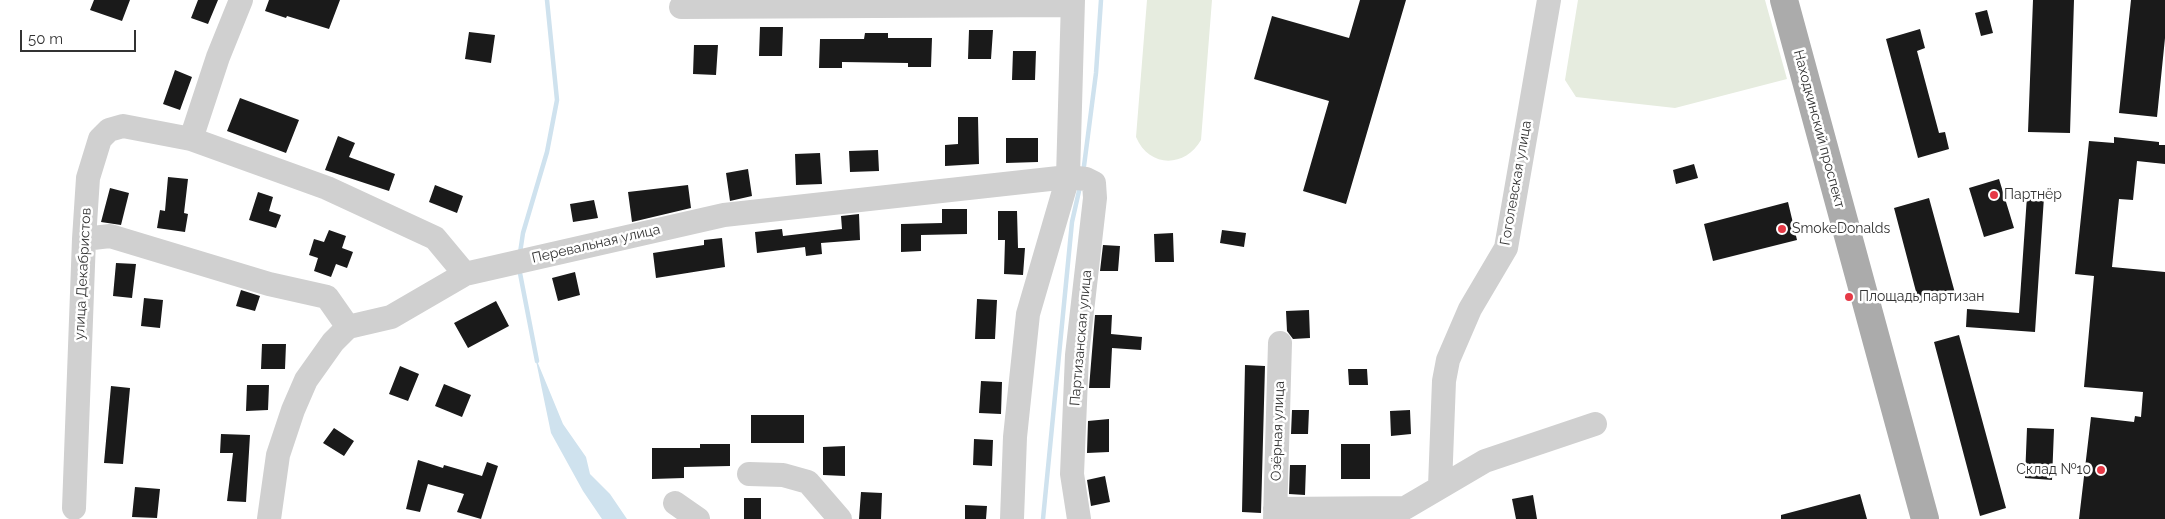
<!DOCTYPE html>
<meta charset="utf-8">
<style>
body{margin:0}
#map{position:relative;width:2165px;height:519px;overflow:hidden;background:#fff;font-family:Raleway,sans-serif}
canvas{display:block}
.scale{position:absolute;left:20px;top:30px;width:116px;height:22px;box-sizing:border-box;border:2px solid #333;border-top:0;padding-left:6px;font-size:15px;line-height:18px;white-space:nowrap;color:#333;-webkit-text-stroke:4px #fff;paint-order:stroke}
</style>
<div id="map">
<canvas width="2165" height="519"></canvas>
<div class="scale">50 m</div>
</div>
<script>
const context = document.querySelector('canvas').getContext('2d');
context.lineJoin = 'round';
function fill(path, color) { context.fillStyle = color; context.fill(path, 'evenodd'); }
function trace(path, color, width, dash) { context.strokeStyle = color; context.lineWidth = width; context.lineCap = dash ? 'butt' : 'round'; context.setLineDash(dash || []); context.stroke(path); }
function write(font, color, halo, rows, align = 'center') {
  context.font = font + ' Raleway,sans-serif'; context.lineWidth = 5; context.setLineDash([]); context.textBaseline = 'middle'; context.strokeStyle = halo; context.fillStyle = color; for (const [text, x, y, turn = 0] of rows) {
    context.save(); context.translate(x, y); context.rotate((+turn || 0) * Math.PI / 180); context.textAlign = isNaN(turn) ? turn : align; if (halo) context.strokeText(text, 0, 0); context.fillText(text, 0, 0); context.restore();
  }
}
fill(new Path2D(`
 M1147 0H1212L1201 140C1185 168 1149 168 1136 137Z
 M1578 0H1765L1787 79 1675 108 1576 97 1565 80Z`), '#e6ecdf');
fill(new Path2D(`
 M535 356 563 424 586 457 590 474 610 494 627 519H602L583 491 551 433Z`), '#cfe2ee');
trace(new Path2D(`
 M1084 166 1096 73 1101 0
 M520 253 523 233 547 152 557 100 547 0
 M519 268 537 361
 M1043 519 1072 222 1079 191`), '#cfe2ee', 4.5);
fill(new Path2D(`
 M94 0H130L122 21 90 10Z
 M198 0H218L208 24 191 18Z
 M269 0H340L329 29 287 16 286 18 265 11Z
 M1360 0H1406L1346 204 1303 191 1329 101 1254 79 1272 16 1349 38Z
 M2033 0H2074L2070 133 2028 132Z
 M2131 0H2165V38L2157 117 2119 113Z
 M1987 10 1993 33 1981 36 1975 13Z
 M760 27H783L782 56H759Z
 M1920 29 1925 48 1917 51 1939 133 1945 132 1949 149 1918 158 1886 39Z
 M969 30H993L991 59H968Z
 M469 32 495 35 491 63 465 59Z
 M865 33H888V38H932L931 67H908V63L842 62V68H819L820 39H864Z
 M694 45H718L716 75 693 74Z
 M1013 51H1036L1035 80H1012Z
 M175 70 192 77 180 110 163 104Z
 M240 98 299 120 286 153 227 131Z
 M958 117H978L979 164 945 166V145L958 144Z
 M338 136 355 143 349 157 395 174 389 191 325 170Z
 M2114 137 2159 142V145H2165V164L2137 161 2133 200 2119 199 2112 267 2165 272V519H2079L2091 417 2134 422 2135 416 2141 417 2143 392 2084 387 2094 276 2075 274 2089 141 2114 143Z
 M1006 138H1038V162L1006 163Z
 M878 150 879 171 850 172 849 151Z
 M820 153 822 184 796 185 795 154Z
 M1694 164 1698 178 1676 184 1673 170Z
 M748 169 752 196 730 201 726 173Z
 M168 177 188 179 184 213 188 214 185 232 157 228 160 210 165 211Z
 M1999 179 2014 228 1984 237 1969 188Z
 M435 185 463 196 457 213 429 202Z
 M688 185 691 208 632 222 628 192Z
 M110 188 129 193 121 225 101 222Z
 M258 192 273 197 269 211 281 215 276 228 249 220Z
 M2027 196 2044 197 2035 332 1966 327 1967 309 2019 313Z
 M1929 198 1955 293 1919 303 1894 208Z
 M594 200 598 218 573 222 570 204Z
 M1788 202 1797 240 1713 261 1704 224Z
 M942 209H967V234L921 235V251L901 252V224L942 223Z
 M998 211H1017L1018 248H1025L1023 275 1004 274 1005 240H998Z
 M859 214 860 240 821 243 822 254 806 256 805 247 757 253 755 232 782 229 783 236 842 229 841 216Z
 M329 230 346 236 342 248 353 252 347 268 336 264 331 277 314 271 318 258 309 255 314 239 324 242Z
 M1222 230 1246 233 1244 247 1220 243Z
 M1173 233 1174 262H1155L1154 234Z
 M722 238 725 267 656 278 653 253 704 245V240Z
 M1103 245 1120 246 1118 271H1100Z
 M116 263 136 264 132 298 113 296Z
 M575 272 580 295 558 301 552 278Z
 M241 290 260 296 255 311 236 306Z
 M144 298 163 300 160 328 141 326Z
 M977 299 997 300 995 339H975Z
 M496 301 509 326 468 348 454 323Z
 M1309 310 1310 338 1293 339 1287 331 1286 311Z
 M1095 315H1112L1111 334 1142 337 1141 350 1112 348 1110 388H1089Z
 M1959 335 2006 508 1980 516 1934 342Z
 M262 344H286L285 369H261Z
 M1245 365 1265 366 1261 513 1242 512Z
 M400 366 419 374 408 401 389 394Z
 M1348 369H1367L1368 385H1349Z
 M981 381 1002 382 1001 414 979 413Z
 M444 384 471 395 462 417 435 406Z
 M247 385H269L268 410 246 411Z
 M111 386 130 388 123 464 104 463Z
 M1292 410H1309L1308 434H1291Z
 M1410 410 1411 434 1391 436 1390 411Z
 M751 415H804V443H751Z
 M1109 419V452L1087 453 1088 421Z
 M334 428 354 441 344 456 323 443Z
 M2027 428 2054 429 2052 480 2025 478Z
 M221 434 250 435 246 502 227 501 233 453H220Z
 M974 439 993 440 992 466 973 465Z
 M700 444H730V466L684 467V478L652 479V448H700Z
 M1341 444H1370V479H1341Z
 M845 446V476L823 475V447Z
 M418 460 443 468 444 465 482 476 487 462 498 466 481 519 457 512 464 494 428 484 420 512 406 509Z
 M1290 465H1306L1305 495 1289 494Z
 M1105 476 1110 502 1091 506 1087 480Z
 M135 487 160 489 157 518 132 517Z
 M861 492 882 493 881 519H859Z
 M1860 494 1867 519H1781V515Z
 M1533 495 1537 519H1516L1512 499Z
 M744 498H761V519H744Z
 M965 505 987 506 986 519H965Z`), '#1a1a1a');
trace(new Path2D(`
 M681 7 1072 5
 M191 139 218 57 241 0
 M84 239 110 236 269 284 327 297 348 327
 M749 474 783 475 808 482 840 519
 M1440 486 1444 381 1448 360 1470 309 1506 248 1549 0
 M675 503 698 519
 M74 508 84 239 88 178 100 139 109 130 123 126 191 139 327 188 435 238 465 274
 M1275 509 1405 508 1485 461 1595 424
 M269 519 278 455 293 410 306 380 333 342 348 327 391 317 465 274 724 215 1068 177 1086 179 1094 183 1095 198 1077 355 1072 474 1079 519
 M1012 519 1015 437 1028 314 1068 177 1073 0
 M1275 519 1280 343`), '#d0d0d0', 24);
trace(new Path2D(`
 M1784 0 1925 519`), '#ababab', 28);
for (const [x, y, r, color] of [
 [1994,195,5,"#e63946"],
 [1782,229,5,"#e63946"],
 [1849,297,5,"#e63946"],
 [2101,470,5,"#e63946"]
]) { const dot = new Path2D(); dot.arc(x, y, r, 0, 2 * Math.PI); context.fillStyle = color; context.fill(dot); trace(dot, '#fff', 2); }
write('14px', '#333', '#fff', [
 ["Находкинский проспект",1819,129,75],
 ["Гоголевская улица",1516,183,-80],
 ["Перевальная улица",596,244,-13],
 ["улица Декабристов",83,274,-87],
 ["Партизанская улица",1081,338,-85],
 ["Озёрная улица",1278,431,-88]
]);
write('14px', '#333', '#fff', [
 ["Партнёр",2004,195],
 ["SmokeDonalds",1792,229],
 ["Площадь партизан",1859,297],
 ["Склад №10",2091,470,"right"]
], 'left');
</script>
